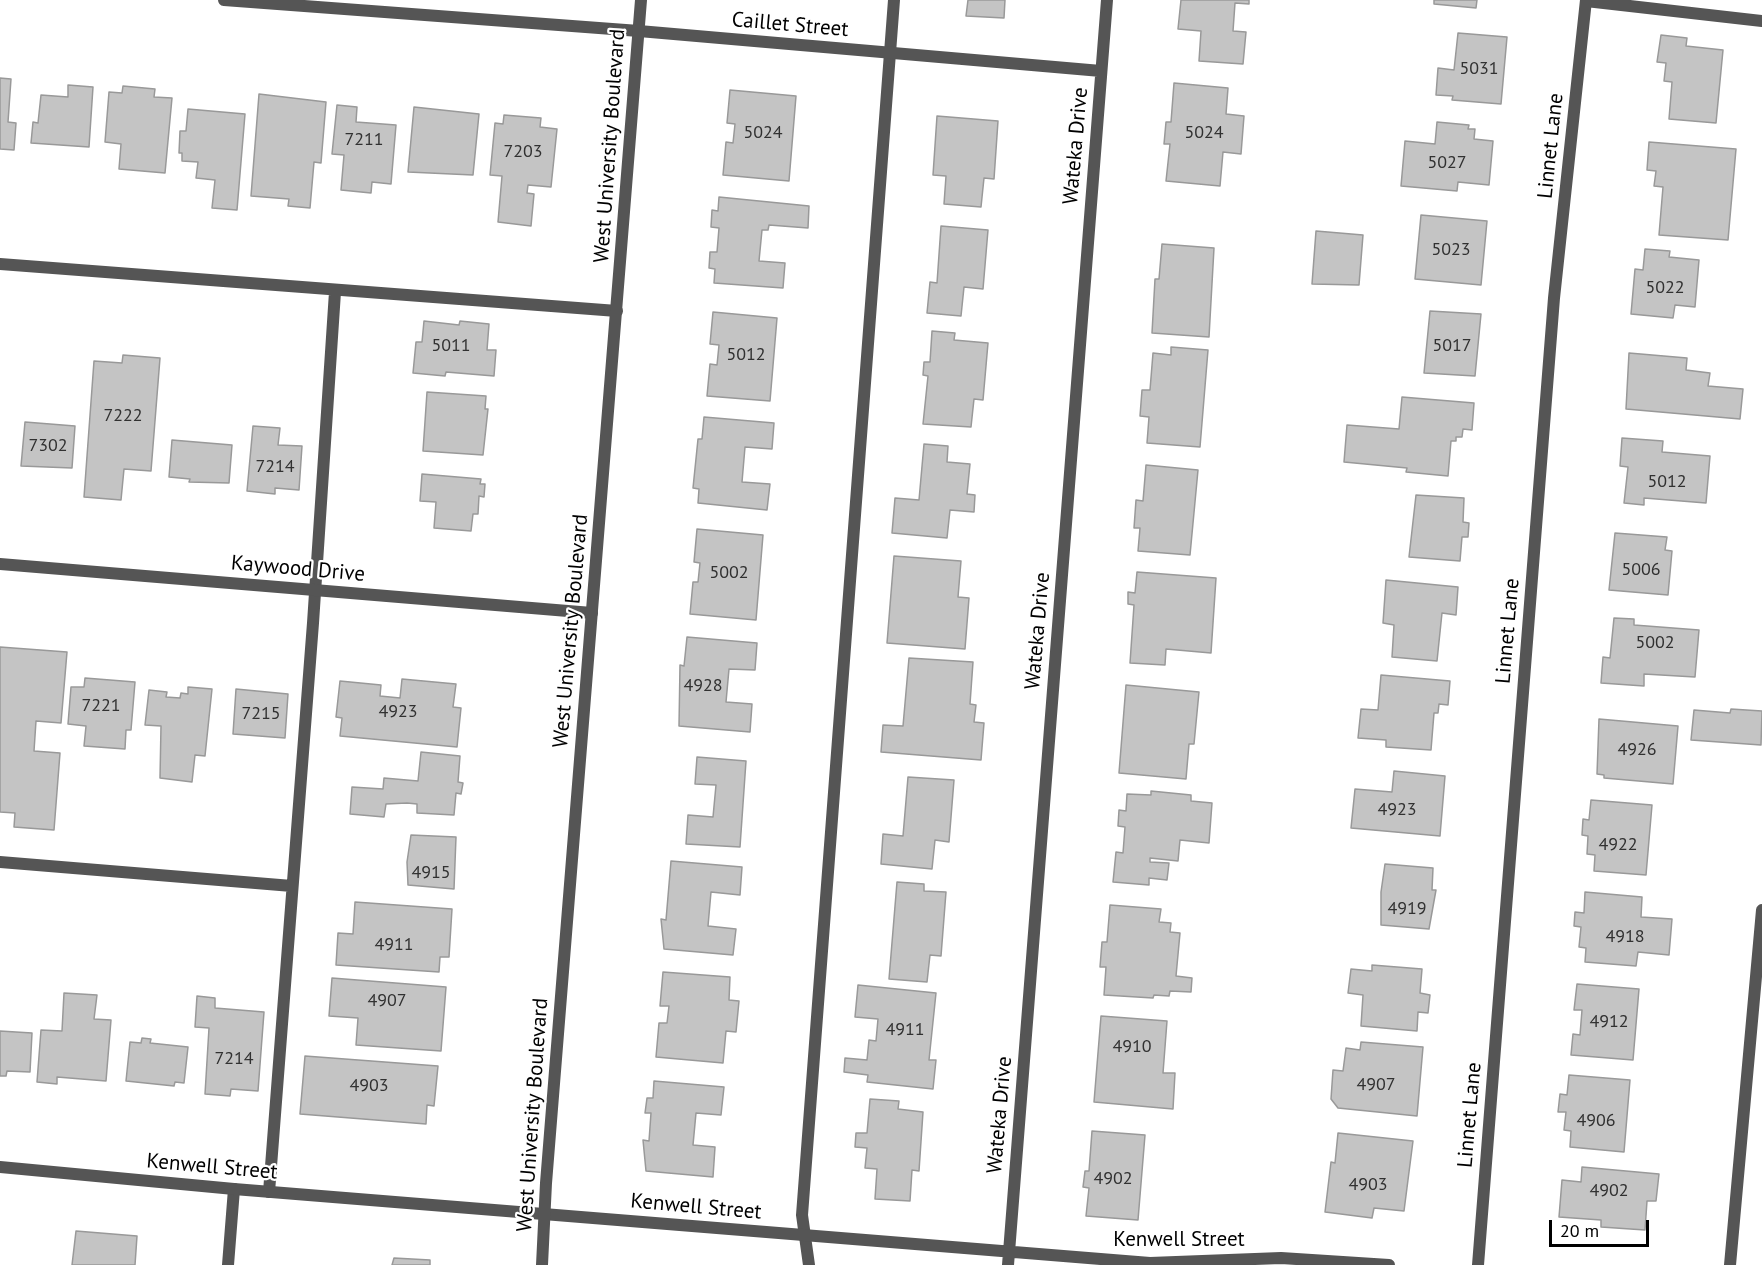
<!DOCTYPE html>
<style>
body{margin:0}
#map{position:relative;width:1762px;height:1265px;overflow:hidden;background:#fff;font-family:"PT Sans",sans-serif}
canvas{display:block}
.scale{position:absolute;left:1549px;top:1220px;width:100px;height:27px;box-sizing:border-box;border:3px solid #000;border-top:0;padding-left:8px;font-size:18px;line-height:21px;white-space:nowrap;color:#000;-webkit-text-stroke:4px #fff;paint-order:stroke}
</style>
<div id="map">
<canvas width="1762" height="1265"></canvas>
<div class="scale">20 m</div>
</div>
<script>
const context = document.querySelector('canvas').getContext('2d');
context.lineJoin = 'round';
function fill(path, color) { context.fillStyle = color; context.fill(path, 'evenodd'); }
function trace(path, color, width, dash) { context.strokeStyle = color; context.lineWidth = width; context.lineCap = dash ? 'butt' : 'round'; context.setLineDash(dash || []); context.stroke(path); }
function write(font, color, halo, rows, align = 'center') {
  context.font = font + ' "PT Sans",sans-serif'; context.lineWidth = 4.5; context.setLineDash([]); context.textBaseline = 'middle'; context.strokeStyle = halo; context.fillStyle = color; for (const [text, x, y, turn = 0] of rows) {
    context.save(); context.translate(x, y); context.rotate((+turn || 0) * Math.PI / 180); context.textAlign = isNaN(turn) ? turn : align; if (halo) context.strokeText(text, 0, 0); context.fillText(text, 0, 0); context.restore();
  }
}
const building = new Path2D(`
 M968 0H1005L1004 18 966 16Z
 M1181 0H1249V4L1235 3 1233 31 1246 32 1243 64 1199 61 1201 31 1178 29Z
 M1434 0H1477L1476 8 1434 4Z
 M1458 33 1507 37 1501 104 1452 100 1453 96 1436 95 1438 68 1454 70Z
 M1661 35 1687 38 1686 46 1723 50 1716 123 1669 119 1672 82 1664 81 1666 63 1657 62Z
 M0 78 11 79 8 122 16 123 14 150 0 149Z
 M1174 83 1228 88 1226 114 1244 116 1241 154 1223 152 1220 186 1166 181 1170 144H1164L1166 122H1171Z
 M68 85 93 87 89 147 31 143 33 122 38 123 41 95 68 97Z
 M123 86 155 89 154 97 172 98 165 173 119 169 121 144 105 142 109 92 122 93Z
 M730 90 796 96 789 181 723 175 726 142 733 143 735 124 727 123Z
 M259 94 326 102 321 163 314 162 310 208 288 206 289 199 251 196Z
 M337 105 357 107 356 122 396 125 391 184 372 182 371 193 341 190 344 155 332 154Z
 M414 107 479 114 473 175 408 172Z
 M188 109 245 114 237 210 212 208 215 180 196 178 198 162 182 161V153H179L180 131H186Z
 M504 115 541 118 540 127 557 129 551 187 528 185 527 193 534 194 531 226 498 222 502 176 490 175 495 123 503 124Z
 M937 116 998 121 994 179 984 178 981 207 944 204 946 176 933 175Z
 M1437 122 1469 125 1468 129H1475L1474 139 1493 141 1489 185 1458 182 1457 191 1401 186 1405 141 1435 144Z
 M1649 142 1736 149 1728 240 1659 235 1663 187 1654 186 1656 171 1647 170Z
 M719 197 809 206 808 228 769 225 768 230H762L759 261 785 263 783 288 714 283 715 269 709 268 710 252H717L719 228 711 227 712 210 718 211Z
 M1421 215 1487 221 1481 285 1415 279Z
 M941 226 988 230 983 289 964 287 961 316 927 313 930 282 937 283Z
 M1316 231 1363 235 1359 285 1312 284Z
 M1162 244 1214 248 1209 337 1152 333 1155 279H1159Z
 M1645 249 1670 251 1669 257 1699 260 1695 307 1675 305 1673 318 1631 314 1635 269 1643 270Z
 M1430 311 1481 314 1475 376 1424 373Z
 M713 312 777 318 770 401 707 396 710 364 717 365 719 345 710 344Z
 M424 321 459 325 460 321 489 324 487 350H496L494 376 446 372 445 376 413 373 416 342H422Z
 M932 331 955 333 954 340 988 343 983 400 974 399 971 427 923 424 928 376 923 375 924 362H930Z
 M1171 347 1208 350 1200 447 1147 443 1149 417 1140 416 1142 390H1150L1153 353 1171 355Z
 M1629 353 1687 358 1686 370 1710 373 1708 386 1743 389 1740 419 1626 409Z
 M123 355 160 358 151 471 124 469 121 500 84 497 94 361 122 363Z
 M427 392 486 396 485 409H488L483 455 423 451Z
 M1402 397 1474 403 1472 430 1463 429 1462 437H1456V441H1451L1448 476 1406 472 1407 468 1344 462 1347 425 1399 429Z
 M704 417 774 423 772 449 745 447 742 482 770 484 767 510 698 503 699 489 693 488 698 439H702Z
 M25 422 75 426 72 468 21 466Z
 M253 426 280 428 278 445 302 446 299 490 275 488V494L247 491Z
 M1622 438 1663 441 1662 452 1710 456 1706 503 1644 498V505L1624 503 1628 467 1620 466Z
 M172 440 232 445 229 483 189 482 190 479 169 477Z
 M924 444 948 446 947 462 970 464 967 494 975 495 974 512 950 510 947 538 892 533 895 498 919 500Z
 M1146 465 1198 470 1190 555 1138 551 1140 528H1134L1136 500 1143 501Z
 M422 474 481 479 480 484H485L484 497 479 496 478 514H473L471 531 434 528 436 502 420 501Z
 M1416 495 1464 498 1463 522 1469 523 1468 537H1462L1460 561 1409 557Z
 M697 529 763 535 756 620 690 614 693 582H698L700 563 694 562Z
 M1615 533 1667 537 1665 550 1672 551 1668 595 1609 590Z
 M894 556 961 561 958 597 969 598 965 649 887 643Z
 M1137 572 1216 578 1211 653 1166 649 1165 665 1130 663 1134 605 1128 604V592L1135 593Z
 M1386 580 1458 587 1456 615 1442 613 1437 661 1392 657 1394 625 1383 623Z
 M1614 618 1634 619V625L1699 630 1695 677 1644 674V686L1601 683 1603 657 1610 658Z
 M687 637 757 643 755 670 729 669 726 702 752 704 750 732 679 726 680 665 684 666Z
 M0 647 67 652 61 723 36 721 34 751 60 753 54 830 14 827 15 813 0 812Z
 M909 658 973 662 970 704 976 705 974 722 984 723 981 760 881 752 883 725 903 726Z
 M1381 675 1450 681 1448 705 1439 704 1438 713H1434L1431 750 1386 747V740L1358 738 1361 709 1378 710Z
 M85 678 135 682 131 730H126L125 749 84 746 86 726 68 724 71 687H84Z
 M402 679 456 684 453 707 461 708 457 747 340 736 342 718 336 717 340 681 381 685 380 696 400 698Z
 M1126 685 1199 692 1194 744H1189L1186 779 1119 773Z
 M188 687 212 689 205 756 195 755 192 782 160 778 161 726 145 725 149 690 167 692 166 697 180 698 181 693 188 694Z
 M236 689 288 694 285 738 233 734Z
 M1731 709 1762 711 1761 745 1691 740 1694 710 1730 713Z
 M1599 719 1678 726 1673 784 1604 778V775L1597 774Z
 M421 752 460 756 458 782 463 783 461 794 456 793 454 815 417 813V804L407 803 386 804 384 817 350 814 352 787 383 789 384 778 418 781Z
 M697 757 746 761 740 847 686 844 688 815 713 817 716 785 695 784Z
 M1394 771 1445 776 1440 836 1351 828 1355 789 1392 792Z
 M908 777 954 780 949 842 935 840 932 869 881 864 883 834 903 836Z
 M1151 791 1191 795V801L1212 803 1209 843 1180 840 1178 861 1150 858V862L1169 863 1167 880 1149 878V885L1113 882 1116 852 1123 853 1125 827 1118 826 1119 810 1126 811 1127 794 1151 795Z
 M1591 800 1652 805 1646 875 1594 871 1595 855 1587 854 1588 836 1582 835 1583 819 1589 820Z
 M411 835 456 837 454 889 408 885 407 862Z
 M671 861 742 867 740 895 711 892 708 926 736 929 733 955 664 949 661 919 666 920Z
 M1385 864 1433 868 1432 890H1436L1429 929 1381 925V892Z
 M897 882 924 884V891L946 892 941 956 930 955 927 982 889 979Z
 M1585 892 1642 897 1641 917 1672 919 1669 955 1638 952 1636 966 1585 962 1586 948 1579 947 1581 927 1574 926 1575 912 1584 913Z
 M355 902 452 909 449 957H440L439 972 336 965 338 933 353 934Z
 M1110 905 1161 909 1159 922 1171 923 1170 932 1180 933 1176 976 1192 978 1191 992 1170 991 1169 996 1154 995 1153 998 1104 995 1106 967H1100L1102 942H1107Z
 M1372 965 1422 969 1420 993 1430 995 1428 1013 1418 1012 1417 1031 1361 1026 1363 995 1348 993 1351 969 1372 971Z
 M663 972 730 977 729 1000 739 1001 736 1032 726 1031 723 1063 656 1057 659 1023H667L669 1006H660Z
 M332 978 446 987 441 1051 356 1045 358 1018 329 1016Z
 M1577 984 1639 989 1633 1060 1571 1055 1573 1034 1580 1035 1582 1010H1574Z
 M858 985 936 993 929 1060H936L933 1089 867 1082 868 1075 844 1072 845 1058 867 1060 869 1040 876 1041 878 1019 855 1017Z
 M64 993 97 995 94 1019 111 1020 106 1081 57 1077V1084L37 1082 41 1030 62 1031Z
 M197 996 215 998V1008L264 1012 258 1091 231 1089 230 1096 205 1094 209 1028 195 1027Z
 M1101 1016 1167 1021 1163 1073H1175L1173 1109 1094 1102Z
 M0 1031 32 1033 30 1072 7 1071 6 1076H0Z
 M142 1038 151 1039 150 1043 188 1047 184 1083 175 1082 174 1086 126 1081 130 1042 141 1043Z
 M1361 1042 1423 1047 1417 1116 1338 1108 1331 1099 1333 1070 1343 1071 1346 1048 1360 1050Z
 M305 1056 438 1066 434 1106 427 1105 426 1124 300 1114Z
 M1569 1075 1630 1080 1624 1152 1570 1147 1571 1131 1564 1130 1566 1112H1558L1560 1094 1567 1095Z
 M654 1081 724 1087 721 1115 696 1113 693 1145 715 1147 713 1177 646 1171 643 1140 649 1141 651 1113H645L647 1098H653Z
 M870 1099 899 1101 898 1109 923 1112 919 1171 912 1170 910 1201 875 1199 877 1169 865 1168 867 1148 855 1147 856 1133H867Z
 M1092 1131 1145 1135 1138 1220 1086 1216 1089 1188 1083 1187 1085 1171H1089Z
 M1338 1133 1413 1141 1404 1211 1374 1208 1372 1218 1325 1212 1331 1162 1335 1163Z
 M1582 1167 1659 1174 1656 1201H1647L1645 1230 1601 1227V1220L1559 1217 1562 1180 1581 1182Z
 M76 1231 137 1236 135 1265H72Z
 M394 1258 430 1260V1265H392Z`);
fill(building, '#c4c4c4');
trace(building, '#999', 1.5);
trace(new Path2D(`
 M1586 1 1762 21
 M0 264 617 311
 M0 862 292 886
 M269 1192 313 623 335 292
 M228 1265 234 1189
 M809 1265 802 1215 894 0
 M1730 1265 1762 910`), '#555', 12);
trace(new Path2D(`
 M224 0 639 31 1101 71
 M0 564 592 613
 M0 1167 234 1189 1150 1263 1281 1258 1389 1265
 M1008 1265 1107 0
 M1478 1265 1554 298 1586 0`), '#555', 12);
trace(new Path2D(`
 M542 1265 546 1183 641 0`), '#555', 12);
write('18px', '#313131', null, [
 ["5031",1479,69],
 ["5024",763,133],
 ["5024",1204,133],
 ["7211",364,140],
 ["7203",523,152],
 ["5027",1447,163],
 ["5023",1451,250],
 ["5022",1665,288],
 ["5011",451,346],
 ["5017",1452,346],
 ["5012",746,355],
 ["7222",123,416],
 ["7302",48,446],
 ["7214",275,467],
 ["5012",1667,482],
 ["5006",1641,570],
 ["5002",729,573],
 ["5002",1655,643],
 ["4928",703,686],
 ["7221",101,706],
 ["4923",398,712],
 ["7215",261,714],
 ["4926",1637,750],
 ["4923",1397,810],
 ["4922",1618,845],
 ["4915",431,873],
 ["4919",1407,909],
 ["4918",1625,937],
 ["4911",394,945],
 ["4907",387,1001],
 ["4912",1609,1022],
 ["4911",905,1030],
 ["4910",1132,1047],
 ["7214",234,1059],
 ["4907",1376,1085],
 ["4903",369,1086],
 ["4906",1596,1121],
 ["4902",1113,1179],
 ["4903",1368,1185],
 ["4902",1609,1191]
]);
write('21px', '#000', '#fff', [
 ["Caillet Street",790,25,5],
 ["West University Boulevard",610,146,-86],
 ["Wateka Drive",1076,146,-85],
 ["Linnet Lane",1551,146,-84],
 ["Kaywood Drive",298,569,5],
 ["West University Boulevard",571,631,-85],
 ["Wateka Drive",1038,631,-85],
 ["Linnet Lane",1508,631,-85],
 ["West University Boulevard",533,1115,-86],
 ["Wateka Drive",1000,1115,-85],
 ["Linnet Lane",1470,1115,-85],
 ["Kenwell Street",212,1167,5],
 ["Kenwell Street",696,1207,5],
 ["Kenwell Street",1179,1240]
]);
</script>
